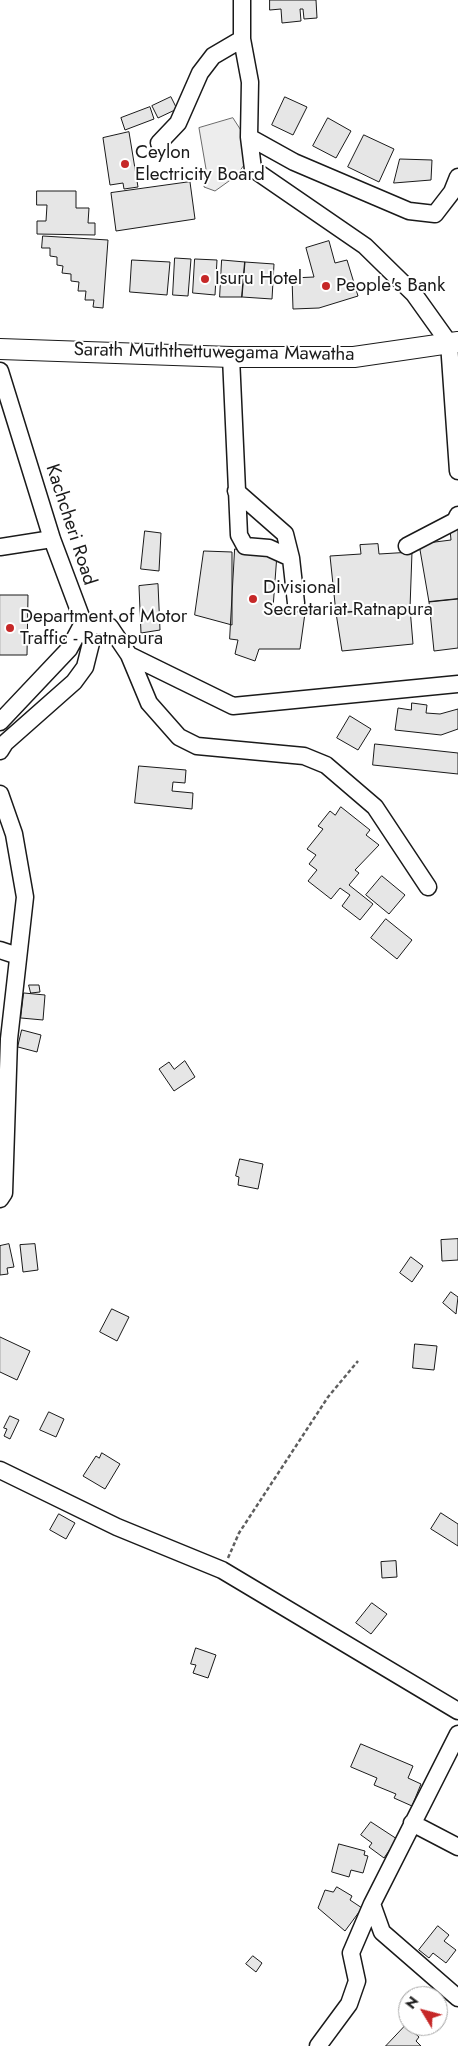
<!DOCTYPE html>
<style>
body{margin:0}
#map{position:relative;width:458px;height:2046px;overflow:hidden;background:#fff;font-family:Jost,sans-serif}
canvas{display:block}
.north{position:absolute;left:398px;top:1986px;width:50px;height:50px;box-sizing:border-box;background:#fff;border:1px solid #a3a3a3;border-radius:50%;rotate:307deg;font-size:14px;font-weight:700;line-height:20px;text-align:center;color:#1a1a1a}
.north::after{content:'';display:block;margin:auto;width:18px;height:22px;background:#c62828;clip-path:polygon(50% 0,100% 100%,50% 72%,0 100%)}
</style>
<div id="map">
<canvas width="458" height="2046"></canvas>
<div class="north">N</div>
</div>
<script>
const context = document.querySelector('canvas').getContext('2d');
context.lineJoin = 'round';
function fill(path, color) { context.fillStyle = color; context.fill(path, 'evenodd'); }
function trace(path, color, width, dash) { context.strokeStyle = color; context.lineWidth = width; context.lineCap = dash ? 'butt' : 'round'; context.setLineDash(dash || []); context.stroke(path); }
function write(font, color, halo, rows, align = 'center') {
  context.font = font + ' Jost,sans-serif'; context.lineWidth = 4; context.setLineDash([]); context.textBaseline = 'middle'; context.strokeStyle = halo; context.fillStyle = color; for (const [text, x, y, turn = 0] of rows) {
    context.save(); context.translate(x, y); context.rotate((+turn || 0) * Math.PI / 180); context.textAlign = isNaN(turn) ? turn : align; if (halo) context.strokeText(text, 0, 0); context.fillText(text, 0, 0); context.restore();
  }
}
const parking = new Path2D(`
 M233 118 242 132 247 161 236 176 215 191 204 187 206 169 199 128Z`);
fill(parking, '#ededed');
trace(parking, '#6a6a6a', 1);
const building = new Path2D(`
 M270 0H316L317 18 304 19 303 9H300L301 21 282 23 281 9 270 10Z
 M171 97 177 109 158 118 152 106Z
 M285 97 307 107 293 135 272 125Z
 M150 107 154 119 125 130 121 118Z
 M328 118 351 131 336 158 313 146Z
 M129 132 138 187 124 189 123 183 110 185 103 138Z
 M364 135 394 149 379 182 348 167Z
 M400 159 432 160 431 180 394 183Z
 M190 182 195 219 116 231 111 193Z
 M37 191H76V208H89L88 223H95V235L37 234V221H46L47 205H37Z
 M43 236 108 240 103 308 93 307 94 300H85L86 291H78L79 282 71 281V274L62 273 63 266 57 265V257L50 256V248H42Z
 M329 241 335 263 347 260 358 296 319 308 293 309 292 278 314 277 306 248Z
 M175 258 191 259 188 296 173 295Z
 M195 259 217 260 215 295 193 293Z
 M132 260 170 262 167 295 130 292Z
 M222 260 245 262 242 297H220Z
 M245 262 274 264 272 299 242 297Z
 M458 528V599L429 602 419 544 451 540 450 529Z
 M145 531 161 533 159 571 141 569Z
 M378 544 379 554 412 552 410 608 336 613 330 556 361 554 360 545Z
 M235 549 277 554 273 608 305 613 300 649H259L255 661 235 654 238 640 230 639Z
 M204 551 232 552V625L195 615Z
 M158 584 160 630 141 633 139 586Z
 M0 595H28L27 655H0Z
 M458 599V648L434 651 429 602Z
 M410 608 413 644 342 651 336 613Z
 M412 703 427 705 426 713 440 714 458 709V729L441 735 395 730 398 708 411 710Z
 M350 716 371 729 358 750 337 738Z
 M375 744 458 753V774L373 765Z
 M139 766 186 770 185 783 173 782 172 791 193 793 192 809 135 803Z
 M341 807 370 830 366 835 379 845 355 870 359 873 349 885 373 904 360 920 342 906 350 895 340 888 331 899 308 881 317 870 309 864 316 855 307 849 323 829 318 826 330 811 335 815Z
 M382 876 405 895 389 914 366 895Z
 M386 919 412 940 397 959 371 938Z
 M29 985H39L40 992 31 993Z
 M24 993 45 995 43 1020 21 1018Z
 M22 1030 41 1035 37 1052 18 1047Z
 M185 1061 195 1077 174 1091 159 1069 169 1062 174 1069Z
 M240 1159 263 1164 258 1189 238 1185 239 1177 236 1176Z
 M458 1239V1260L442 1261 441 1240Z
 M9 1244 14 1267 7 1268 8 1274 0 1275V1246Z
 M35 1244 38 1270 23 1272 20 1245Z
 M411 1257 423 1266 412 1282 400 1273Z
 M451 1292 458 1297 456 1314 443 1303Z
 M112 1309 129 1317 117 1341 100 1332Z
 M0 1337 30 1351 17 1380 0 1372Z
 M415 1344 437 1346 434 1370 413 1368Z
 M49 1412 64 1419 56 1437 40 1430Z
 M10 1416 19 1420 10 1439 4 1436 7 1429 4 1428Z
 M102 1453 120 1464 105 1489 83 1476 96 1456 99 1458Z
 M441 1513 458 1524V1546L431 1529Z
 M59 1514 75 1523 66 1539 50 1530Z
 M396 1561 397 1577 382 1578 381 1562Z
 M372 1603 387 1614 371 1634 356 1623Z
 M196 1648 216 1655 208 1678 193 1673 196 1665 191 1664Z
 M361 1744 413 1766 408 1778 421 1784 412 1806 394 1798 396 1794 374 1785 377 1778 351 1767Z
 M371 1822 397 1839 384 1858 369 1847 372 1843 361 1835Z
 M339 1844 365 1851 364 1855 368 1856 363 1873 351 1870 349 1877 332 1872Z
 M337 1887 352 1896 350 1900 362 1908 345 1931 318 1908 325 1890 333 1892Z
 M438 1926 449 1935 444 1941 456 1950 446 1963 433 1953 429 1958 419 1950Z
 M253 1956 262 1963 256 1972 246 1964Z
 M406 2025 419 2037 416 2041 421 2046H386Z`);
fill(building, '#e6e6e6');
trace(building, '#1a1a1a', 1);
const minor = new Path2D(`
 M242 0V39L250 82 249 137 253 169 365 246 414 294 449 343 458 471
 M249 137 294 162 409 211 435 214 452 192 458 177
 M159 143 178 123 200 73 213 56 242 39
 M231 357 239 535 245 546 269 548 291 558 296 603
 M0 371 52 539 91 643 85 667 74 682 5 743 0 751
 M236 491 285 534 291 558
 M407 546 455 521 458 515
 M0 547 52 539
 M83 623 110 627 129 655 149 703 179 737 197 746 304 756 326 765 375 807 428 887
 M129 655 233 706 458 684
 M0 722 69 649 83 623
 M0 794 14 834 25 897 9 1039 4 1193 0 1199
 M0 950 18 956
 M0 1470 117 1527 222 1570 458 1711
 M412 1823 458 1847
 M372 1904 382 1932 458 1998
 M318 2046 349 2004 357 1981 351 1953 372 1904 458 1734`);
const major = new Path2D(`
 M0 349 231 357H354L458 342`);
trace(minor, '#1a1a1a', 19);
trace(major, '#1a1a1a', 22);
trace(new Path2D(`
 M228 1558 239 1533 328 1397 358 1361`), '#5f5f5f', 2.5, [4, 2.5]);
trace(minor, '#fff', 16);
trace(major, '#fff', 20);
for (const [x, y, r, color] of [
 [125,164,5,"#c62828"],
 [205,279,5,"#c62828"],
 [326,286,5,"#c62828"],
 [253,599,5,"#c62828"],
 [10,628,5,"#c62828"]
]) { const dot = new Path2D(); dot.arc(x, y, r, 0, 2 * Math.PI); context.fillStyle = color; context.fill(dot); trace(dot, '#fff', 2); }
write('19px', '#1a1a1a', '#fff', [
 ["Ceylon",135,153],
 ["Electricity Board",135,175],
 ["Isuru Hotel",215,279],
 ["People's Bank",336,286],
 ["Divisional",263,588],
 ["Secretariat Ratnapura",263,610],
 ["Department of Motor",20,617],
 ["Traffic - Ratnapura",20,639]
], 'left');
write('19px', '#1a1a1a', '#fff', [
 ["Sarath Muththettuwegama Mawatha",214,353,1],
 ["Kachcheri Road",70,525,72]
]);
</script>
